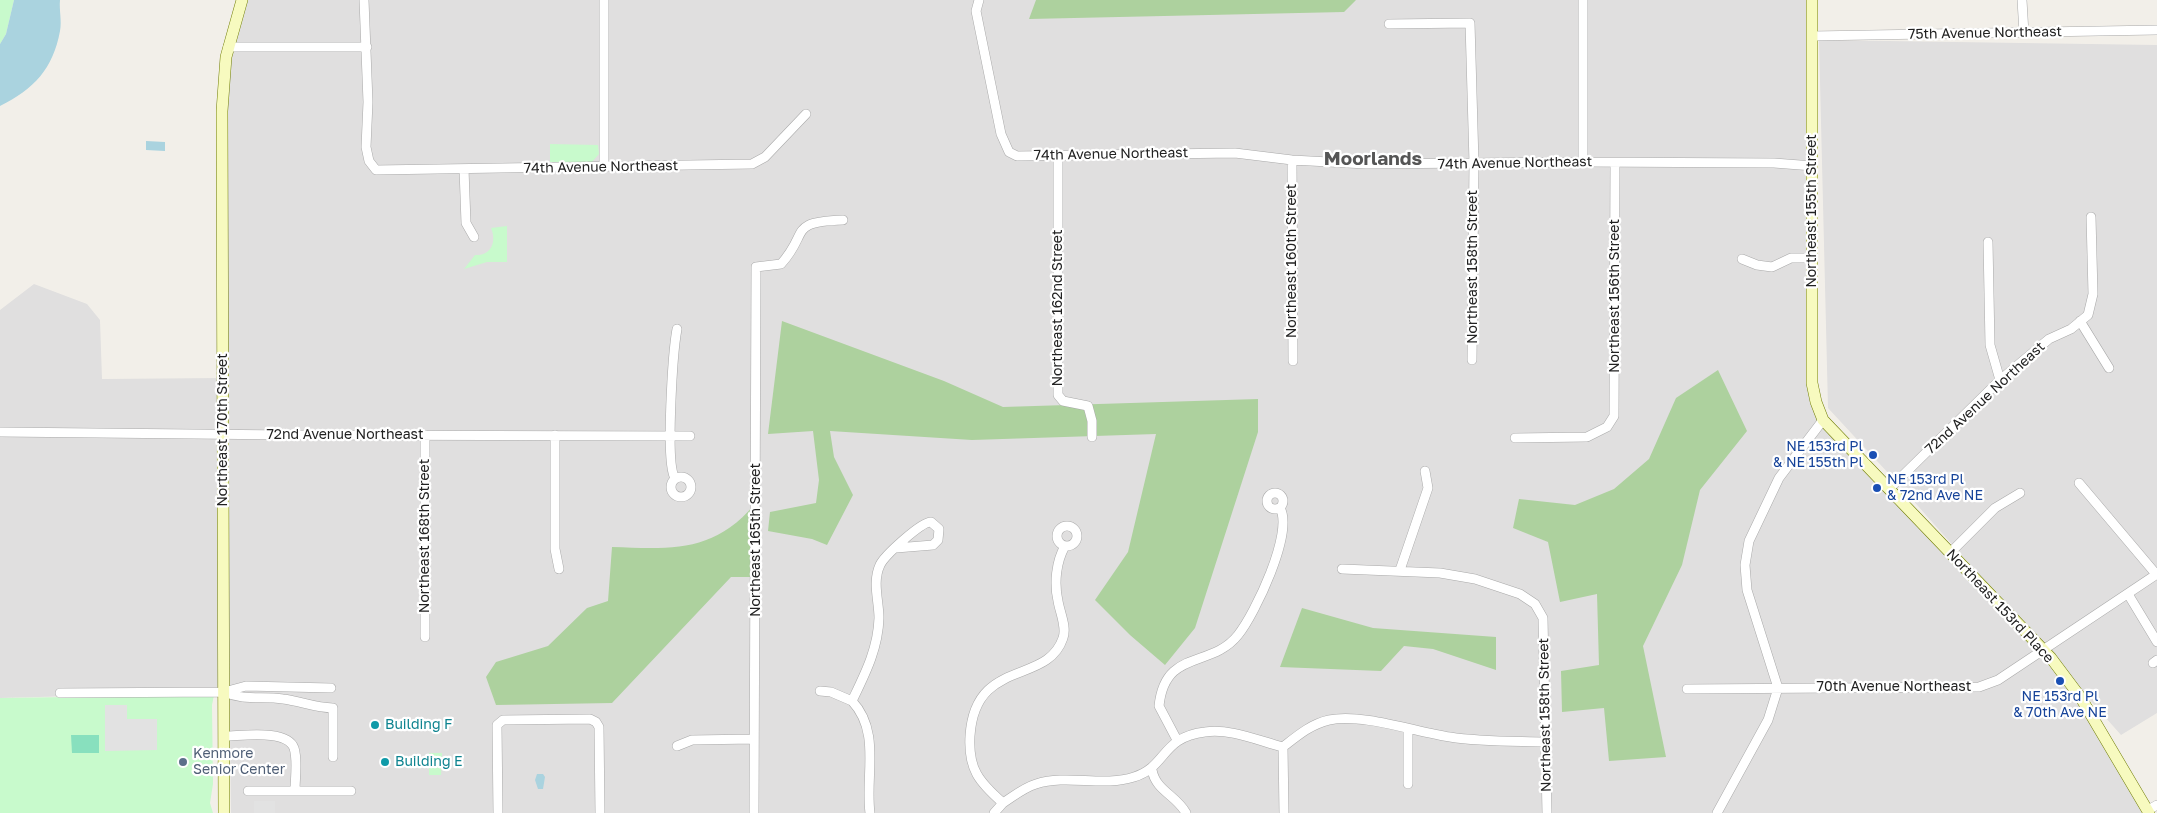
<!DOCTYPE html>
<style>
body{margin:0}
canvas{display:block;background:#f2efe9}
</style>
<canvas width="2157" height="813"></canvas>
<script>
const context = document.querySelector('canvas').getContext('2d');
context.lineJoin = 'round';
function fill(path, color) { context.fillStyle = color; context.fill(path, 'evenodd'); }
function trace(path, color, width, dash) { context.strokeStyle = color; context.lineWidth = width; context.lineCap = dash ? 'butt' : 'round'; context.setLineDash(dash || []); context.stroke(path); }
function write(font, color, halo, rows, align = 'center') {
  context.font = font + ' "Golos Text",sans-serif'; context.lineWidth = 4.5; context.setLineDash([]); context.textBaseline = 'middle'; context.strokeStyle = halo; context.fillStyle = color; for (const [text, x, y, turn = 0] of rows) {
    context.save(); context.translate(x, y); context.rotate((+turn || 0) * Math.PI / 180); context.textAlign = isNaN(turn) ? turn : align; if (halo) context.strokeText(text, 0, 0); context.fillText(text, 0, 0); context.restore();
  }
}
fill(new Path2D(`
 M243 0H1812L1808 389 1824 420 2082 695 2153 813H231L222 111 238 10Z
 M1819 40 2157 45V713L2121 735 1902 488 1828 408Z
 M34 284 87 304 100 320 102 379 222 378 224 692 0 698V310Z`), '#e0dfdf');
fill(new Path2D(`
 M1036 0H1356L1344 12 1029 19Z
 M782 321 944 381 1003 407 1258 399V432L1195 628 1165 665 1130 635 1095 600 1128 552 1156 434 972 440 830 431 834 457 853 495 827 545 812 539 768 531 770 512 816 503 819 480 813 431 768 434Z
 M1718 370 1747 431 1700 490 1682 565 1643 646 1666 757 1609 761 1604 708 1562 712 1561 671 1599 665 1597 594 1560 602 1548 542 1513 528 1519 499 1575 505 1614 489 1649 459 1676 398Z
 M754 505V577H731L612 703 496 705 486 677 496 662 548 646 587 608 608 601 612 547C671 549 713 553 754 505Z
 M1302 608 1373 628 1496 637V670L1433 649 1404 646 1381 671 1280 667Z`), '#add19e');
fill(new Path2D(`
 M0 0H14L6 34 0 44Z
 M550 144 598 145 599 154 592 162H550Z
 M507 226V262H487L464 269 475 255C491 256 497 242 491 228Z
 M214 695 212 705 213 784 210 803 213 813H0V698Z
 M429 753H442L441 775H429Z`), '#c8facc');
fill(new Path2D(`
 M71 735H99V753H72Z`), '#88e0be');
fill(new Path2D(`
 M105 705H127V719H157V750L105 751Z
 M254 801H275V813H254Z`), '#e2e2e2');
fill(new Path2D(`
 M14 0H60C59 10 62 21 60 31 53 69 34 89 0 106V44L6 34Z
 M146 141 165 142V151L146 150Z
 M537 774H543L545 777 543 789H538L535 780Z`), '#aad3df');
const street = new Path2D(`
 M364 0 368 102 366 147 369 161 376 170 752 164 765 157 806 114
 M604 0V166
 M979 0 976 11 1001 134 1009 152 1017 156 1235 153 1292 160 1366 164 1583 162 1774 163 1813 166
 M1583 0V162
 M2022 0 2024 33
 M1389 24 1470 23 1474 163 1472 360
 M1812 36 2157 30
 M228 47H367
 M1058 156V395L1063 401 1088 406 1092 421V437
 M1292 160 1293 361
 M464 169 466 223 474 237
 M1988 242 1990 345 2000 380
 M1742 259 1757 265 1772 267 1791 258H1812
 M2080 321 2109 368
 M0 432 289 435 690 436
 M425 435V637
 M555 435V549L559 569
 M1515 438 1587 437 1607 427 1614 416 1615 163
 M671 487a10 10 0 1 1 20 0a10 10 0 1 1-20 0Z
 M675 478C665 464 673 351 677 329
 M2079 483 2156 574
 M1889 489 2000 380 2049 339 2071 329 2088 315 2093 294 2091 217
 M1267 501a8 8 0 1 1 16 0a8 8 0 1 1-16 0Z
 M1057 536a10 10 0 1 1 20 0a10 10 0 1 1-20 0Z
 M1950 553 1995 508 2020 493
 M1342 569 1440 573 1475 579 1520 594 1535 604 1543 618 1547 813
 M1400 570 1428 488 1425 471
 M2128 594 2157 642
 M2153 663 2157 660
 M1687 689 1979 687 1998 680 2157 574
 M820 691 831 692 852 701
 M224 692C244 701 262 696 283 699 300 701 315 708 333 708V757
 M60 693 224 692 246 686 331 688
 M225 736C242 736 287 729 294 748 298 760 295 778 295 791
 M1177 740 1159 706C1165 648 1211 669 1238 635 1255 614 1294 532 1280 508
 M677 746 692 740 754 739
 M1283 747 1284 813
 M1152 770C1156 791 1176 795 1186 813
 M1408 784V730
 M248 791H351
 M1003 803C1014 796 1023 788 1036 784 1067 774 1103 787 1134 777 1167 767 1161 737 1205 732 1230 728 1259 741 1283 747 1297 736 1311 724 1329 720 1362 713 1416 732 1450 737 1481 742 1515 741 1546 742
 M2148 810 2157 805
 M498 813 497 725 503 720 590 719 596 722 599 727 600 813
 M754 813 756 267 781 264C810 232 787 222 843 220
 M870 813C865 775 881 732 852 701 865 674 878 649 879 618 879 601 872 582 880 565 884 556 921 522 931 522L939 529 938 540 933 545 896 548
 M994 813 1003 803C979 782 968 769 970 736 975 657 1047 686 1063 638 1067 627 1060 613 1058 601 1054 583 1056 562 1065 546
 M1717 813 1768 720 1778 688 1747 590 1745 565 1749 541 1779 478 1823 420`);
const secondary = new Path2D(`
 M1812 0V383L1816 402 1823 420 2051 658 2081 698 2149 813
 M224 813 222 111 226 57 242 0`);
trace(street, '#a9a9a9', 10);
trace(secondary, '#707d05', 12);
trace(street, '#fff', 9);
trace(secondary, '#f7fabf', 11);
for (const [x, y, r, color] of [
 [1873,455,5,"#1a4fb4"],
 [1877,488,5,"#1a4fb4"],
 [2060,681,5,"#1a4fb4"],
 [375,725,5,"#0f9aa8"],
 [183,762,5,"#5c6f8a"],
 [385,762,5,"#0f9aa8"]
]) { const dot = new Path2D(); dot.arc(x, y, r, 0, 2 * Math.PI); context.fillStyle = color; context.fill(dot); trace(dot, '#fff', 2); }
write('14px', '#222', '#fff', [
 ["75th Avenue Northeast",1985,33,-1],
 ["74th Avenue Northeast",1111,154,-1],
 ["74th Avenue Northeast",1515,163,-1],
 ["74th Avenue Northeast",601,167,-1],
 ["Northeast 155th Street",1812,211,-90],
 ["Northeast 160th Street",1292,261,-90],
 ["Northeast 158th Street",1473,267,-90],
 ["Northeast 156th Street",1615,296,-90],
 ["Northeast 162nd Street",1058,308,-90],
 ["72nd Avenue Northeast",1985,398,-43],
 ["Northeast 170th Street",223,430,-90],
 ["72nd Avenue Northeast",345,435],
 ["Northeast 168th Street",425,536,-90],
 ["Northeast 165th Street",756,540,-90],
 ["Northeast 153rd Place",2000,606,47],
 ["70th Avenue Northeast",1894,687],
 ["Northeast 158th Street",1545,715,-91]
]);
write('14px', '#164399', '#fff', [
 ["NE 153rd Pl",1863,447],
 ["& NE 155th Pl",1863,463],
 ["NE 153rd Pl",1887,480,"left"],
 ["& 72nd Ave NE",1887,496,"left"],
 ["NE 153rd Pl",2060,697,"center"],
 ["& 70th Ave NE",2060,713,"center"]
], 'right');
write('14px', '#0d838f', '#fff', [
 ["Building F",385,725],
 ["Building E",395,762]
], 'left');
write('14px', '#4e5e75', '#fff', [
 ["Kenmore",193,754],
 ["Senior Center",193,770]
], 'left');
write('bold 19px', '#555', '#fff', [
 ["Moorlands",1373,159]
]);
</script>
